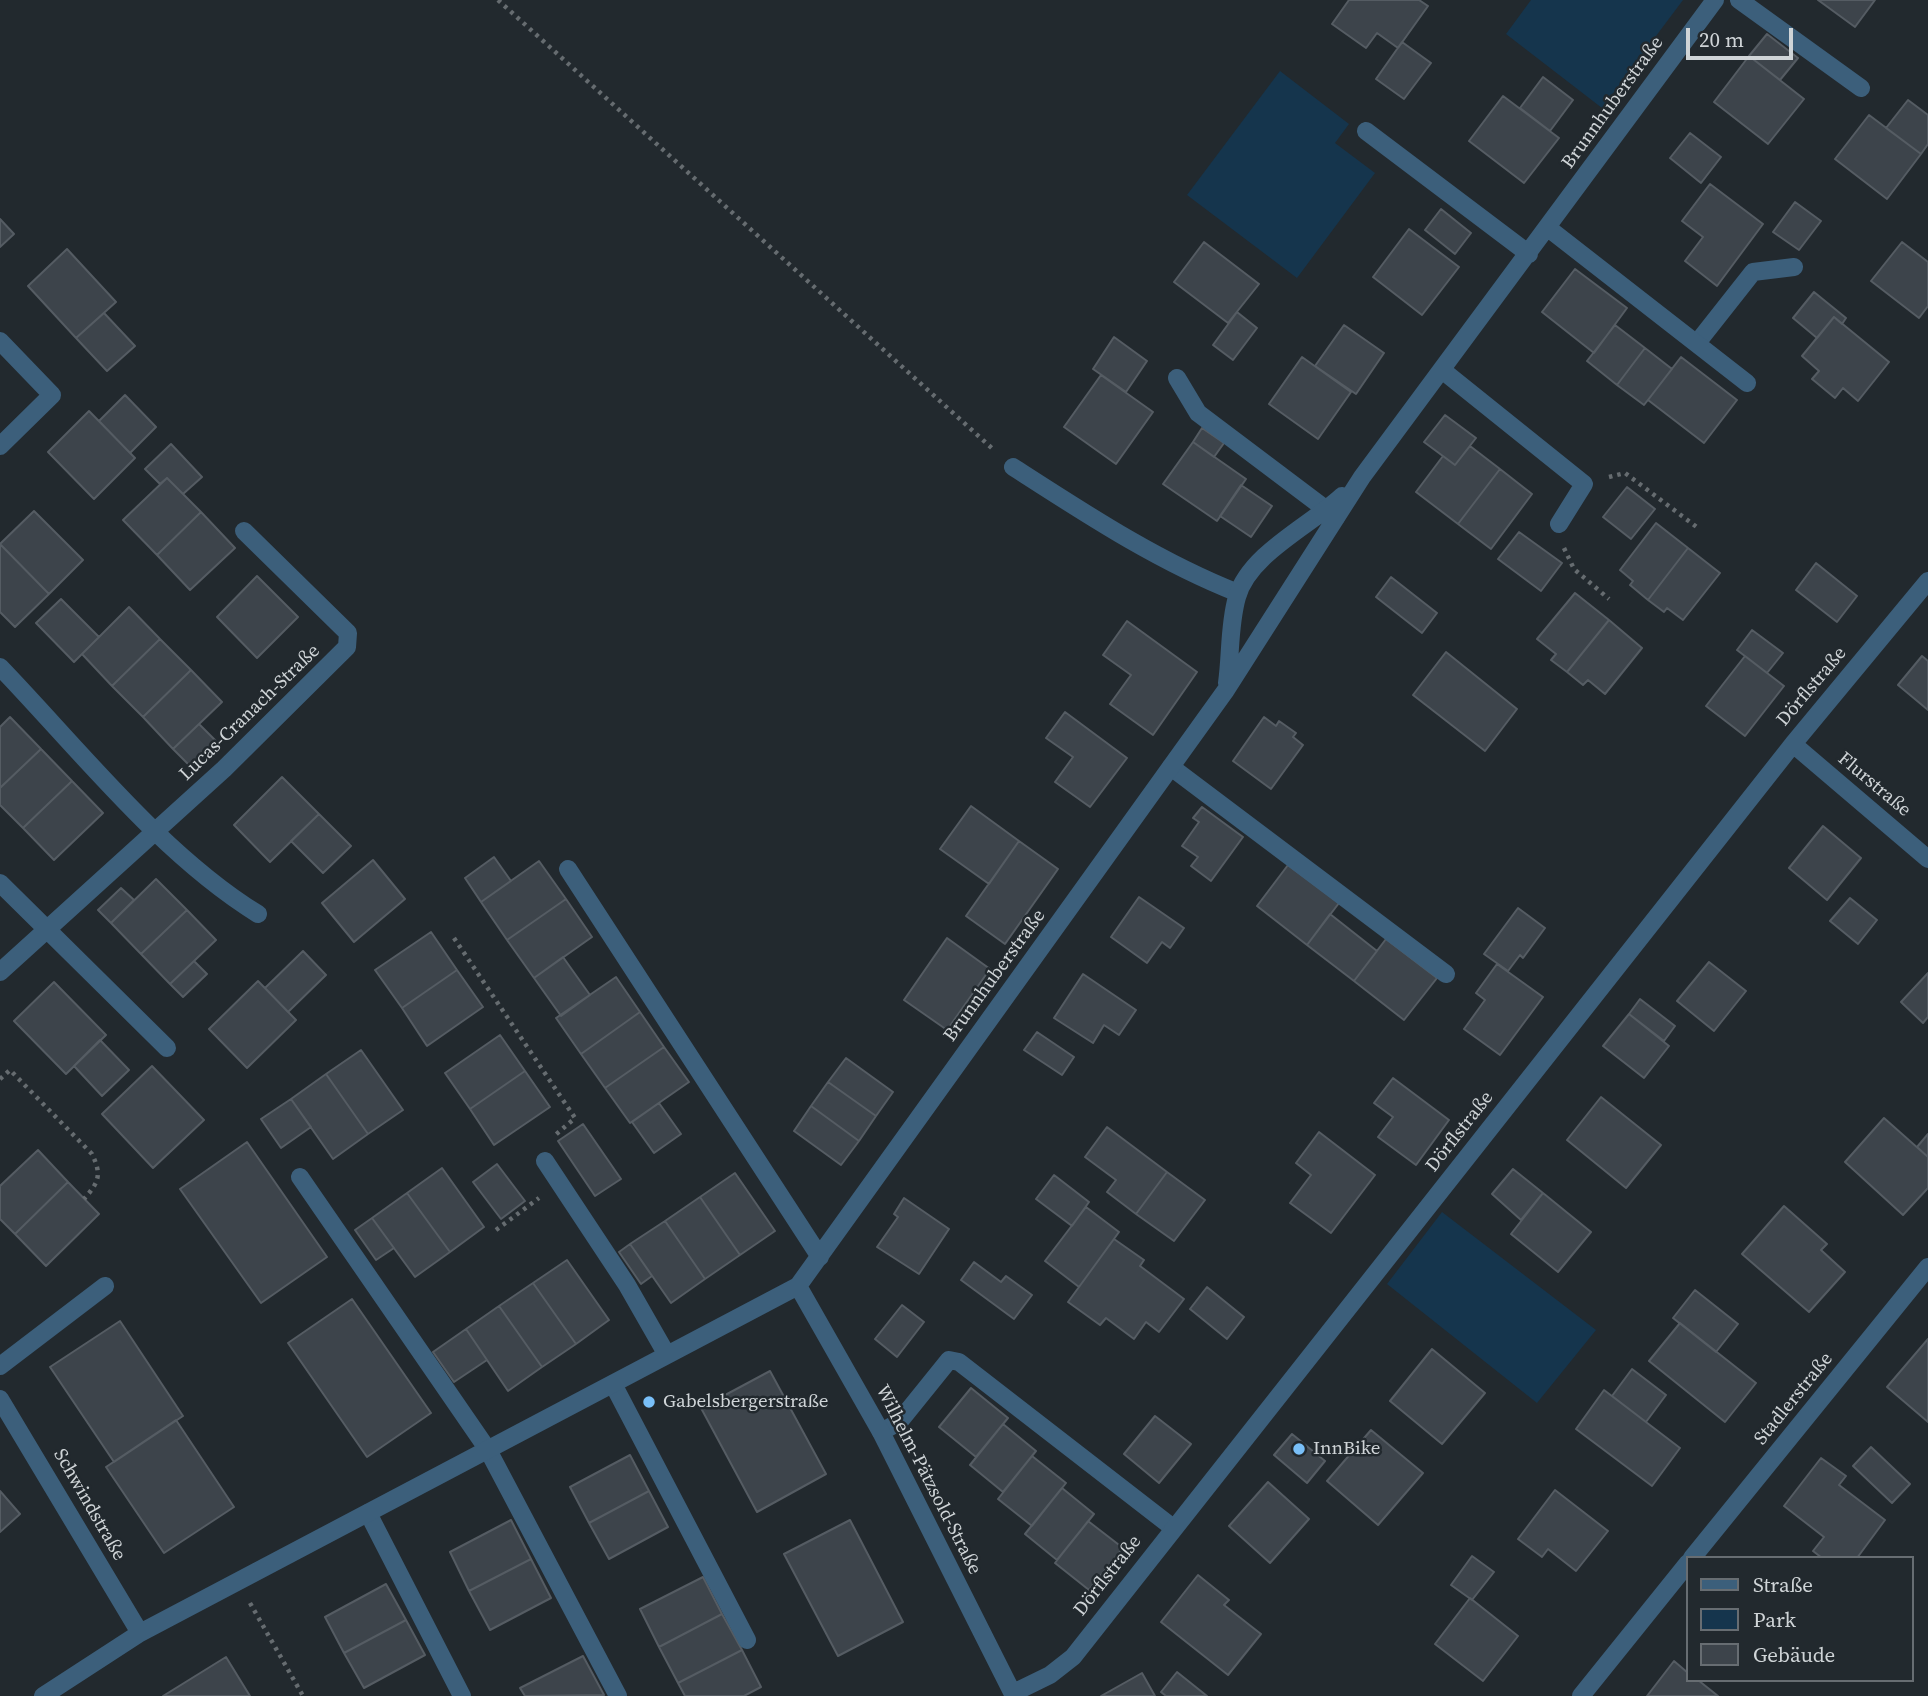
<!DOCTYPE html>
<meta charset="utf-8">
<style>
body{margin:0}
#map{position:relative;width:1928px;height:1696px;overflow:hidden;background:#22292e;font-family:"Source Serif 4",serif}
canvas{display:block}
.legend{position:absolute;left:1686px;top:1556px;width:228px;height:126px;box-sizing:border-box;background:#22292e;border:2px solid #676d72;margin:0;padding:9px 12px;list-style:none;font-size:21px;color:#cfd4d7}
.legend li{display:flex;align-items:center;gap:14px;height:35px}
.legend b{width:35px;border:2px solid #676d72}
.scale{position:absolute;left:1686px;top:28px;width:107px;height:32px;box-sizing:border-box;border:4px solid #cfd4d7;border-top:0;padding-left:9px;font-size:21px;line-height:24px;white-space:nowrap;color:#cfd4d7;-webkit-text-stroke:5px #22292e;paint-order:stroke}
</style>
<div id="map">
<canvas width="1928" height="1696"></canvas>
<ul class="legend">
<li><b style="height:9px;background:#3c5f7b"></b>Straße</li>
<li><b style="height:19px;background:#15354d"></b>Park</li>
<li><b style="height:19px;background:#3d444b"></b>Gebäude</li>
</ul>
<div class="scale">20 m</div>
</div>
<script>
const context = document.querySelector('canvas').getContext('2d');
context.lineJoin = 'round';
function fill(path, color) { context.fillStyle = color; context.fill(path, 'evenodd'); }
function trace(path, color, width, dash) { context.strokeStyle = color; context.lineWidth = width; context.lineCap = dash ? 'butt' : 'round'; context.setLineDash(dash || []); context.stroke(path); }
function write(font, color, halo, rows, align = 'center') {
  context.font = font + ' "Source Serif 4",serif'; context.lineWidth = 5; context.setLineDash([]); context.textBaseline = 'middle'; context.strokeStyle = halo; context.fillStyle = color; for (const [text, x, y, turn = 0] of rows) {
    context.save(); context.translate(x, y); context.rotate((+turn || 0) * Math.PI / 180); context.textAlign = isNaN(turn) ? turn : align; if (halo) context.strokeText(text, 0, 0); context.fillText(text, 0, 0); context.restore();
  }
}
fill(new Path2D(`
 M1531 0H1683L1602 108 1506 34Z
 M1280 71 1349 124 1335 143 1375 173 1297 278 1187 195Z
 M1442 1212 1596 1330 1537 1403 1387 1284Z`), '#15354d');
const building = new Path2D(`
 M1349 0H1419L1428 6 1398 48 1377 33 1366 48 1332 24Z
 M1818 0H1875L1855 27Z
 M1767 34 1798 58 1780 80 1749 56Z
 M1402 42 1431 63 1404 99 1376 79Z
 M1749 56 1804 99 1768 144 1714 102Z
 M1543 77 1573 100 1550 131 1520 108Z
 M1503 96 1559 138 1524 183 1469 141Z
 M1908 100 1928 115V144L1921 154 1886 128Z
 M1869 115 1921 154 1887 199 1835 159Z
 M1690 133 1721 157 1701 183 1670 158Z
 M1710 184 1763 224 1717 286 1685 261 1703 237 1682 221Z
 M1795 202 1821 221 1799 250 1773 232Z
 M1441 209 1471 233 1455 254 1425 230Z
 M0 219 14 234 0 247Z
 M1409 229 1459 267 1422 315 1373 277Z
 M1204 242 1259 284 1228 323 1174 282Z
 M1902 242 1928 262V306L1919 318 1871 281Z
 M67 249 116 302 76 338 28 286Z
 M1575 269 1627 308 1594 353 1542 312Z
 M1814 292 1846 318 1842 324 1834 317 1817 338 1793 318Z
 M1237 312 1257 328 1233 360 1213 345Z
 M104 313 135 346 107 371 76 338Z
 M1834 317 1889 362 1858 401 1843 388 1835 398 1812 379 1819 371 1802 356Z
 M1344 325 1384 353 1356 394 1315 366Z
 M1615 325 1645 348 1617 385 1587 361Z
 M1114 337 1147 361 1126 392 1093 369Z
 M1645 348 1672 369 1644 405 1617 385Z
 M1302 357 1351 392 1318 439 1269 404Z
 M1681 357 1737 400 1704 443 1648 400Z
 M1101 375 1153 412 1116 464 1064 427Z
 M125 395 156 427 130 453 99 421Z
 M89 411 135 458 94 499 48 452Z
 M1445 415 1476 438 1455 465 1424 442Z
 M1202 428 1224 443 1214 457 1193 442Z
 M1193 442 1246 479 1217 521 1163 484Z
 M171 444 202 477 183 494 167 478 160 484 145 469Z
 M1470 446 1500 469 1458 524 1416 492 1443 456 1455 465Z
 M1500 469 1532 494 1491 549 1458 524Z
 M167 478 201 512 157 555 123 520Z
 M1241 485 1272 506 1251 537 1220 516Z
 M1627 487 1655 509 1631 539 1603 517Z
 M34 511 83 560 49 594 0 544Z
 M201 512 235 548 190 590 157 555Z
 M1656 523 1688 548 1648 600 1630 585 1633 581 1620 570Z
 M1519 532 1562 563 1541 591 1498 559Z
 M0 544 49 594 15 627 0 612Z
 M1688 548 1720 573 1683 620 1667 608 1664 612 1648 600Z
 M1816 563 1857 596 1837 622 1796 590Z
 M257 576 298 617 257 658 217 617Z
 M1391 577 1437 613 1422 633 1376 597Z
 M1575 593 1609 620 1567 672 1551 660 1556 654 1537 639Z
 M61 599 99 637 74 662 36 623Z
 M129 607 160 639 112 686 82 654Z
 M1609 620 1642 648 1605 694 1588 680 1583 685 1567 672Z
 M1127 621 1197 672 1153 735 1110 704 1131 675 1103 655Z
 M1752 630 1783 653 1767 673 1737 650Z
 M160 639 191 670 143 717 112 686Z
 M1446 652 1517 709 1485 751 1413 695Z
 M1745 656 1784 686 1745 736 1706 706Z
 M1922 656 1928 661V710L1898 685Z
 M191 670 222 702 173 749 143 717Z
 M1065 712 1127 758 1090 807 1055 782 1073 757 1046 738Z
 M10 717 41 749 0 788V727Z
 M1264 717 1276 726 1279 721 1296 733 1293 737 1303 745 1271 789 1233 761Z
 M199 724 216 741 190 766 173 749Z
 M41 749 72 781 23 828 0 805V788Z
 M282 777 319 814 270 862 234 825Z
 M72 781 103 813 54 860 23 828Z
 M971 806 1019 841 989 884 940 849Z
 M1202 807 1243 837 1211 881 1191 866 1198 857 1182 846 1199 822 1193 818Z
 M319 814 351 846 323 873 291 841Z
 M1823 826 1861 858 1827 900 1789 868Z
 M1019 841 1058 869 1005 944 966 916Z
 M494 857 511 881 481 902 465 878Z
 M373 860 405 899 354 942 322 903Z
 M539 861 566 899 507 940 481 902Z
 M1288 865 1339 903 1307 945 1257 906Z
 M156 879 187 910 141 954 111 923Z
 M121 888 134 900 111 923 98 910Z
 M1139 897 1184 928 1170 948 1162 942 1147 963 1111 937Z
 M1850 898 1877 920 1858 944 1830 921Z
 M566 899 592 937 534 978 507 940Z
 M1518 908 1545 928 1523 958 1520 955 1508 971 1484 954Z
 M187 910 216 940 170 984 141 954Z
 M1330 914 1377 951 1354 981 1307 945Z
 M431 932 457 970 402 1008 375 970Z
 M947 938 990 969 947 1030 904 1000Z
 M1386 939 1437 978 1404 1020 1354 981Z
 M303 951 326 975 288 1012 265 988Z
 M563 957 590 995 561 1016 534 978Z
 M194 961 207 974 183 997 170 984Z
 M1709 962 1746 991 1714 1031 1677 1001Z
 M1497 964 1543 997 1500 1055 1464 1029 1485 1000 1476 993Z
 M457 970 483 1007 427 1046 402 1008Z
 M1928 973V1017L1923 1023 1901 1002Z
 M1083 974 1136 1010 1119 1035 1104 1025 1093 1043 1054 1018Z
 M616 977 640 1012 581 1054 556 1018Z
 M258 981 296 1020 247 1068 209 1029Z
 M54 982 106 1035 66 1074 14 1021Z
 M1640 999 1675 1026 1664 1041 1629 1014Z
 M640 1012 664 1047 605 1088 581 1054Z
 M1629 1014 1669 1046 1644 1078 1603 1046Z
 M1037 1032 1074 1057 1062 1075 1024 1050Z
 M500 1035 525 1071 470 1109 445 1073Z
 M100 1040 129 1070 102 1096 74 1066Z
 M664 1047 689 1082 630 1123 605 1088Z
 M361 1050 403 1110 368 1134 326 1074Z
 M846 1058 893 1092 876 1116 828 1082Z
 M152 1066 204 1120 153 1168 102 1114Z
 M525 1071 550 1107 494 1145 470 1109Z
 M326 1074 368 1134 333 1159 291 1099Z
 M1393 1078 1449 1120 1416 1165 1378 1137 1393 1117 1374 1103Z
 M828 1082 876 1116 859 1141 811 1106Z
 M1601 1097 1661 1145 1626 1188 1567 1140Z
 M291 1099 311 1127 281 1148 261 1119Z
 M659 1103 681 1134 654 1153 632 1122Z
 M811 1106 859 1141 841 1165 794 1131Z
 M1884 1118 1928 1157V1188L1903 1215 1845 1162Z
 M583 1124 621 1179 595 1196 558 1141Z
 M1107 1127 1167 1172 1136 1214 1107 1192 1116 1180 1085 1157Z
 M1319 1132 1375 1175 1331 1233 1290 1203 1311 1175 1296 1163Z
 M1928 1134V1157L1917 1147Z
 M247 1142 327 1257 261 1303 180 1189Z
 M38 1150 68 1182 15 1234 0 1219V1186Z
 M497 1164 525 1201 501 1219 473 1182Z
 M442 1168 484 1227 450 1252 407 1193Z
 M1513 1169 1543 1193 1521 1220 1492 1194Z
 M1167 1172 1205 1200 1174 1241 1136 1214Z
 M735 1173 775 1231 740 1255 700 1197Z
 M1054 1175 1089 1202 1072 1226 1036 1199Z
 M68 1182 99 1214 46 1266 15 1234Z
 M407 1193 450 1252 415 1277 372 1218Z
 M1543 1193 1591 1232 1558 1272 1511 1234Z
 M700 1197 740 1255 705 1279 665 1221Z
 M904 1198 949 1229 919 1274 877 1247 898 1217 894 1214Z
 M1784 1206 1827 1244 1821 1250 1845 1272 1809 1312 1742 1254Z
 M1086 1207 1119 1232 1079 1287 1045 1261Z
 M372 1218 394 1248 376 1260 355 1230Z
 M665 1221 705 1279 671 1303 630 1244Z
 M1114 1239 1144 1260 1140 1266 1184 1299 1159 1332 1146 1322 1134 1339 1106 1318 1100 1325 1068 1302Z
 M630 1244 652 1276 641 1284 619 1252Z
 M567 1260 609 1320 576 1344 533 1283Z
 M974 1262 1001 1282 1006 1276 1032 1295 1014 1319 961 1280Z
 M533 1283 576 1344 542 1367 499 1306Z
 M1207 1287 1244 1317 1227 1339 1190 1309Z
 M1695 1290 1738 1324 1716 1352 1673 1318Z
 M352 1299 431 1413 367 1457 288 1343Z
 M902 1305 924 1322 897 1357 875 1339Z
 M499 1306 542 1367 508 1391 466 1329Z
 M120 1321 183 1416 114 1462 50 1367Z
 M1680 1323 1756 1383 1725 1422 1649 1361Z
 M466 1329 487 1360 454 1382 433 1352Z
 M1928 1339V1422L1887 1387Z
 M1432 1349 1485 1393 1442 1444 1390 1401Z
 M1632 1369 1666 1395 1646 1422 1612 1396Z
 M770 1371 826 1474 757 1512 701 1408Z
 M971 1388 1008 1418 976 1457 939 1427Z
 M1604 1390 1680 1448 1652 1486 1576 1429Z
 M1155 1416 1191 1444 1159 1483 1124 1454Z
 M176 1420 234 1507 164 1553 106 1467Z
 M1003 1424 1036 1451 1003 1492 970 1465Z
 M1371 1430 1423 1473 1378 1525 1327 1481Z
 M1292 1434 1325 1461 1307 1483 1274 1455Z
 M1871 1447 1910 1484 1892 1503 1853 1466Z
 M630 1455 649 1491 589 1523 570 1487Z
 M1032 1456 1066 1483 1032 1526 998 1499Z
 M1821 1458 1846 1476 1839 1485 1885 1520 1857 1558H1822L1813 1551 1824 1537 1784 1506Z
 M1268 1482 1309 1519 1270 1563 1229 1526Z
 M1062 1488 1094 1514 1057 1560 1025 1534Z
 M1555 1490 1608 1531 1576 1571 1548 1549 1542 1557 1518 1539Z
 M0 1491 20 1514 0 1532Z
 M649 1491 668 1527 609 1559 589 1523Z
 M511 1520 531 1559 469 1591 450 1552Z
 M850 1520 903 1622 838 1656 784 1554Z
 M1088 1521 1123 1548 1089 1590 1055 1563Z
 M1472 1556 1494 1572 1472 1600 1451 1585Z
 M531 1559 551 1598 490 1630 469 1591Z
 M1198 1575 1229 1600 1224 1605 1261 1634 1228 1675 1161 1622Z
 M703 1577 722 1614 659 1647 640 1609Z
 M386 1584 406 1620 344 1653 325 1617Z
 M1470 1598 1518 1636 1483 1681 1435 1644Z
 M722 1614 742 1650 678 1683 659 1647Z
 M406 1620 425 1655 364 1688 344 1653Z
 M742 1650 761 1687 744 1696H685L678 1683Z
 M583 1656 604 1695 525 1696 520 1688Z
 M226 1657 250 1696H163Z
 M1674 1661 1688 1673V1680H1698L1718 1696H1647Z
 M1177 1672 1207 1696H1166L1161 1692Z
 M1142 1673 1155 1696H1101Z`);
fill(building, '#3d444b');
trace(building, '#555c63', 2);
trace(new Path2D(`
 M498 0 995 451
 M1609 477 1625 473 1698 528
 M1564 548 1574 569 1609 599
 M454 938 575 1118 553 1137
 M0 1079 10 1070 92 1154C102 1175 99 1182 84 1199
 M496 1230 539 1198
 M250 1603 303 1696`), '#666c70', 4.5, [3.5, 5]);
trace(new Path2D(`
 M1739 0 1861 88
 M1697 343 1753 272 1794 267
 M1177 378 1198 413 1336 517
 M1013 467C1086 514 1157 561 1238 593
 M1171 767 1446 974
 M300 1177 488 1450 618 1696
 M0 1366 105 1286
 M613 1384 747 1640
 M881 1432 899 1422 949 1360 959 1362 1172 1527
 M368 1513 462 1696`), '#3c5f7b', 18);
trace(new Path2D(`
 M1366 131 1529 254
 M1548 228 1747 383
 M0 341 52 395 0 446
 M1442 370 1584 484 1559 524
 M0 667C78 748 162 855 258 914
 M1227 683C1231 654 1229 625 1237 597 1249 554 1311 525 1342 496
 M1793 744 1928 859
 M568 869 820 1257
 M0 883 167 1048
 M0 972 224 769 347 647 348 633 244 531
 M545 1161 627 1285 667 1355
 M798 1286 881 1432 1014 1696
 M0 1399 140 1633
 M1692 1558 1928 1267
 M1013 1693 1050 1675 1073 1657 1793 744 1928 581
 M43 1696 140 1633 798 1286 1226 690 1362 477 1715 0
 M1581 1696 1688 1563`), '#3c5f7b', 18);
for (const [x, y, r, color] of [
 [649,1402,7,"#79bff8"],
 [1299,1449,7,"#79bff8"]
]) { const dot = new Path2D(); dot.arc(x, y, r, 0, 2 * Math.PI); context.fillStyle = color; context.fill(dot); trace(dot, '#22292e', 2.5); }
write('19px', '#cfd4d7', '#22292e', [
 ["Brunnhuberstraße",1613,103,-54],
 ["Dörflstraße",1812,687,-50],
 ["Lucas-Cranach-Straße",250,713,-44],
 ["Flurstraße",1874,785,40],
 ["Brunnhuberstraße",995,976,-54],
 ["Dörflstraße",1460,1132,-52],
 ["Stadlerstraße",1794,1399,-51],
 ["Wilhelm-Pätzsold-Straße",928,1480,63],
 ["Schwindstraße",89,1505,60],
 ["Dörflstraße",1108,1576,-52]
]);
write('19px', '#cfd4d7', '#22292e', [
 ["Gabelsbergerstraße",663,1402],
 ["InnBike",1313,1449]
], 'left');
</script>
